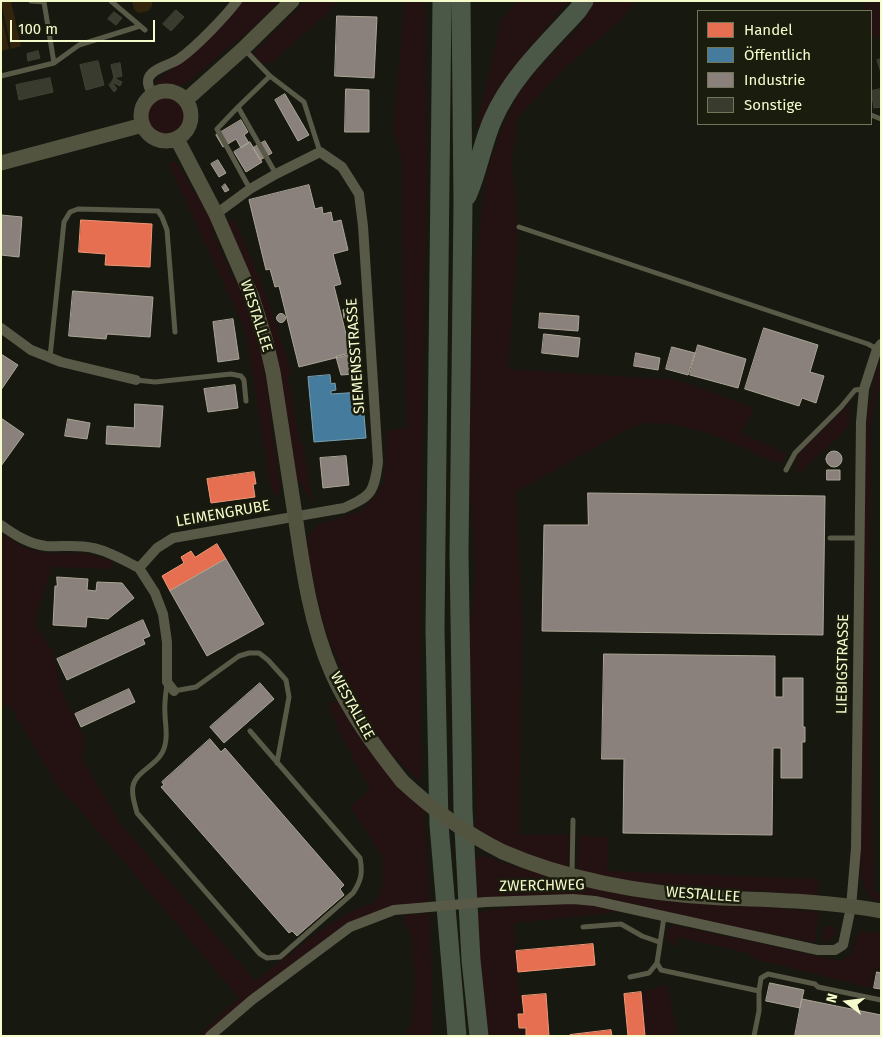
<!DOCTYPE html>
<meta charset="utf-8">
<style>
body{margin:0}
#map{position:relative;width:882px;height:1037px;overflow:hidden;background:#171810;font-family:"Fira Sans",sans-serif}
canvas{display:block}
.frame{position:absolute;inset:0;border:2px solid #f6fbcc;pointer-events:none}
.legend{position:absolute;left:697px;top:10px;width:175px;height:115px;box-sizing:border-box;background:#1a1c0d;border:1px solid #727559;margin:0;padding:6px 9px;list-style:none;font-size:15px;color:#f6fbcc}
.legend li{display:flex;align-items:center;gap:10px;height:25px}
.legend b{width:25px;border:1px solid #727559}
.north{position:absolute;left:822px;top:977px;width:50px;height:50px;-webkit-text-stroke:4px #1a1c0d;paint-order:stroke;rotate:285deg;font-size:14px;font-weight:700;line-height:20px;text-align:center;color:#f6fbcc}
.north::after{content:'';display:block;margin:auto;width:18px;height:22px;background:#f6fbcc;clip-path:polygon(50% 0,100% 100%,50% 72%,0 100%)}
.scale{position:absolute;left:10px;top:20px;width:145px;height:22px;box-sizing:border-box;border:2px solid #f6fbcc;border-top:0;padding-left:6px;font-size:15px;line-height:18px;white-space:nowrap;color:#f6fbcc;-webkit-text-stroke:4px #1a1c0d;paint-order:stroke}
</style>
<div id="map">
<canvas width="882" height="1037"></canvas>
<div class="frame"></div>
<ul class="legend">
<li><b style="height:14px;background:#e76f51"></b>Handel</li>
<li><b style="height:14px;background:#457b9d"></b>Öffentlich</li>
<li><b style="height:14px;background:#8a817c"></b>Industrie</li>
<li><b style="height:14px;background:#393b2e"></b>Sonstige</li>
</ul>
<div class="north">N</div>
<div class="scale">100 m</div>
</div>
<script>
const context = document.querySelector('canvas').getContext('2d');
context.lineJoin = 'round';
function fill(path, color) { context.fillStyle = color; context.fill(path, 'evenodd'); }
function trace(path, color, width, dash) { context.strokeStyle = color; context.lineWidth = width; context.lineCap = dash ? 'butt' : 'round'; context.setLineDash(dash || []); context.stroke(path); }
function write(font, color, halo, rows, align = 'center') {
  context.font = font + ' "Fira Sans",sans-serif'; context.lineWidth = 5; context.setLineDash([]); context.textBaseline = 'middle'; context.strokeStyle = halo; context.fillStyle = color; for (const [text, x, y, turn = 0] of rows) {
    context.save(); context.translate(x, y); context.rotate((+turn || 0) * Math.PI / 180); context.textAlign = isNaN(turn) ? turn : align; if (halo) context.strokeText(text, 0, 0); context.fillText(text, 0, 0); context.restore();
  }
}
fill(new Path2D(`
 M240 1H279L257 24 190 80C181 86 165 91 155 84L156 81 190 55Z
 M306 1H338L331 10 271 63H262L253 54Z
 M405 1H425L427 175 421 544V783L390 753 362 713 348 687 323 621 309 563 307 546 308 536 317 525 361 511 375 497 384 483 387 430 407 428 403 273 402 160 393 131Z
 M517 1H569L522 57 496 94 482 130 477 124 501 20Z
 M594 1H635L621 20 565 68 517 118 512 164 518 234 508 369 678 380 754 408 741 433 787 454 783 462C768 463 754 452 740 446 712 434 681 422 650 423 643 423 635 427 628 429L516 492 522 622 519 835H569L568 865 559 868 502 845 474 826 476 820 475 706 464 675 476 573 468 466 476 259 487 171 504 122 519 92 539 67 578 28Z
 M866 1H881V38L871 36V11H864Z
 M141 116a25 25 0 1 1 50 0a25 25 0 1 1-50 0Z
 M175 161 185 176 210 217 215 237 232 276 243 290 257 334 265 372 280 489 275 499 269 478 246 332 172 172 169 162Z
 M235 220 266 294 291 370 288 377 300 442 304 447 312 502 297 478 282 391 227 224Z
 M881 356V380L870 425 871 774 874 892 881 893V902C859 895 862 874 860 854L865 425Z
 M850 404 849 427 797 475V455Z
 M1 532 23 547 44 553H86L111 561 113 569 52 567 37 611 36 627 52 650 62 692 83 736 85 747 81 756 119 822 255 981 324 928 353 910 377 901 383 883 382 856 350 807 370 789 338 730 328 704 344 697 424 801 430 907 394 910 350 927 210 1036H198L239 998 80 810 57 786 9 704 1 709Z
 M579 836 608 837 607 871 819 879 817 896 781 892 671 889 583 874 577 866Z
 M487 856 504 863 558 878 672 899 819 912 815 943 594 897 476 900 473 858Z
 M572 902 594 904 619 912 514 923 517 974 522 1012 516 1013 518 1030H524L525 1036H487L476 912 510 907Z
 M430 913 433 1036H405L412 1020 415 984 412 938 403 919 406 915Z
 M674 925 840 961 850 955 859 931 881 933V970L875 969 871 988 751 958V954L678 937 676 946 670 944C664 936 665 929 674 925Z
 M824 926 836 927C835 937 832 940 822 942Z
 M667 985 678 1036H645L641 992Z`), '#241212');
fill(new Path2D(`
 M1 1H11L21 46 11 49Z
 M132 1H152V6L148 11 138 13 134 9Z
 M1 13 9 49 1 51Z`), '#33250c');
const shops = new Path2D(`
 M81 220 152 224 150 267 105 265 106 254 79 252Z
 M254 472 256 484H253L255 497 211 503 207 479Z
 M217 544 226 559 170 591 162 576 184 563 181 557 191 551 195 557Z
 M593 944 595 965 518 972 516 951Z
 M641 992 645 1036H628L624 994Z
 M546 994 549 1036H526V1028H519L518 1014H524L522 996Z
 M611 1030 612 1036H570V1035Z`);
fill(shops, '#e76f51');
trace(shops, '#ec9976', 1);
const public = new Path2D(`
 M330 375 331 384 335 383 336 390 331 391V394L362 392 366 438 314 442 308 377Z`);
fill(public, '#457b9d');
trace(public, '#7aa1ab', 1);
const industry = new Path2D(`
 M337 16 377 17 374 78 335 76Z
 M346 89 369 90V132H345Z
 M285 94 309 135 298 141 275 100Z
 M241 120 248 132 244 135 249 143 241 148 236 139 223 147 216 135Z
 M265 141 272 153 260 160 253 148Z
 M250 142 262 162 246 172 234 152Z
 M218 160 226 173 219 177 211 164Z
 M225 184 229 190 225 192 222 187Z
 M309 185 315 209 322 207 323 214 331 212 333 222 341 220 348 250 333 254 341 284 334 286 351 354 299 367 279 286 275 287 270 269 266 270 249 200Z
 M1 215 22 217 19 257 1 255Z
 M73 291 153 297 150 337 107 334 106 339 69 336Z
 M350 309 352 316 344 318 343 310Z
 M540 313 579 316 578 331 539 328Z
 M276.5 318a4.5 4.5 0 1 1 9 0a4.5 4.5 0 1 1-9 0Z
 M233 319 239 359 218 362 213 322Z
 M764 328 818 345 810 372 824 376 816 403 802 398 799 406 745 389Z
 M544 334 580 338 578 357 542 353Z
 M698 345 746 359 738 388 690 375Z
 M672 347 695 353 688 375 666 369Z
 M354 352 356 374 341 375 336 357Z
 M636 353 660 358 658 370 634 366Z
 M1 354 18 365 1 390Z
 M235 385 238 408 208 412 204 389Z
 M135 404 163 406 160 447 106 444 107 426 134 428Z
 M1 418 24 434 1 466Z
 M68 419 90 423 87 439 65 436Z
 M826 459a8 8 0 1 1 16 0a8 8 0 1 1-16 0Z
 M346 456 349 485 323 488 320 458Z
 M827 470H840V480H827Z
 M588 493 825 496 823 635 542 631 544 525H588Z
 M226 559 264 624 207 656 170 591Z
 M57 577 88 579 87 590 96 591 97 582 122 583 134 598 108 619 87 617 86 627 53 625 55 586H57Z
 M143 620 150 636 143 639 145 644 67 680 57 659Z
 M604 654 775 656V697H783V678H803V727H805V742H802V778H781V748H773L772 835 623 833 624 759H602Z
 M260 683 274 699 224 743 210 727Z
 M129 689 135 702 81 727 75 714Z
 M210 739 221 752 225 748 344 885 340 889 344 895 297 936 292 931 289 933 161 787 164 785 162 782Z
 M877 972 881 973V989L874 988Z
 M770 983 804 990 800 1008 766 1001Z
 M802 999 881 1015V1036H795Z`);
fill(industry, '#8a817c');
trace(industry, '#aaa694', 1);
const building = new Path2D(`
 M176 10 184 17 171 31 163 24Z
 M114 12 122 18 116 25 108 19Z
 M38 51 40 58 28 61 27 54Z
 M881 59V73L877 60Z
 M98 61 104 85 86 90 80 65Z
 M120 63 122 76 114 78 111 65Z
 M50 78 53 92 19 100 16 85Z
 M114 78 122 82 120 86 112 82Z
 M112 82 117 89 114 92 109 85Z
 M881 89V107L874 108 871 91Z`);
fill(building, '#393b2e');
trace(building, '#404333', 1);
trace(new Path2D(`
 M31 1 44 2 54 63
 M111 1 145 30
 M244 49 270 76 304 102 320 152
 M1 76 54 63 79 45 140 26
 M270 76 238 107 276 174
 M238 107 217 129 250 189
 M871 115 881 119
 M519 227 868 344 877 349
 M50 357 64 222 70 212 78 209 158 211 162 217 167 230 175 332
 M136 380 155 382 231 374 241 376 244 380 246 401
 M786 470 795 453 841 407 855 390 864 389
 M830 538H859
 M167 683C166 693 164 703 165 714 165 724 168 734 165 745 161 765 136 770 133 786 131 795 135 804 137 813L260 954 267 958 280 957 353 893C361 881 363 873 360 858L250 731
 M174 691 196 687 239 656 249 653H259L268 660 286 680 289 697 277 763
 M572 873 573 820
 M583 927 621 924 642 936 659 942
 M657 963 661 970 759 991
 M630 977 649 973 657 963 664 917
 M754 1036 759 1011V991L761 978 768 974 815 984 818 987 881 1000`), '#585946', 5);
trace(new Path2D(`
 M152 95C150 89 146 83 149 77 154 68 170 65 179 59 195 48 225 17 237 1
 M1 328 31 350 61 362 136 380
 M1 525C15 535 29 544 46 546 62 547 78 544 93 548 109 551 125 561 139 568L157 548 173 538 344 508C372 496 374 492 378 462L363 226 359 194 342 167 320 152 276 174 250 189 216 214
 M139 568 155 593 163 614 167 642V682L174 691
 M486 902 573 899 595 901 818 950H835L843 945 851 907 856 848 861 422 864 389 877 349 881 344
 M210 1036 252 1000 350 927 394 910 418 908`), '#585946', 10);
trace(new Path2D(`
 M141 116a25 25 0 1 1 50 0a25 25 0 1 1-50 0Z
 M186 100 243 49 292 1
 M177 139 216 214 252 297 266 342 273 372C280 420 288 467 295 515 303 569 310 622 332 673 350 713 375 747 402 781
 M1 163 143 125
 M503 852C572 882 647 894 722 898 774 900 829 901 881 911`), '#535440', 15);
trace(new Path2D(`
 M442 1 435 629 439 825 457 1036
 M461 1 463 203 459 553 463 810 471 960 479 1036
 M467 196C478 171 482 144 493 119 512 76 547 44 578 10L584 1`), '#4b5847', 19);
trace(new Path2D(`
 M418 908 486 902`), '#585946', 10);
trace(new Path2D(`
 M402 781C433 810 465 833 503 852`), '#535440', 15);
write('15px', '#f6fbcc', '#1a1c0d', [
 ["WESTALLEE",256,316,72],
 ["SIEMENSSTRASSE",356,356,-94],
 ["LEIMENGRUBE",223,514,-10],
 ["LIEBIGSTRASSE",843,664,-89],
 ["WESTALLEE",352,706,61],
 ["ZWERCHWEG",542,886,-1],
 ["WESTALLEE",703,895,4]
]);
</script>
